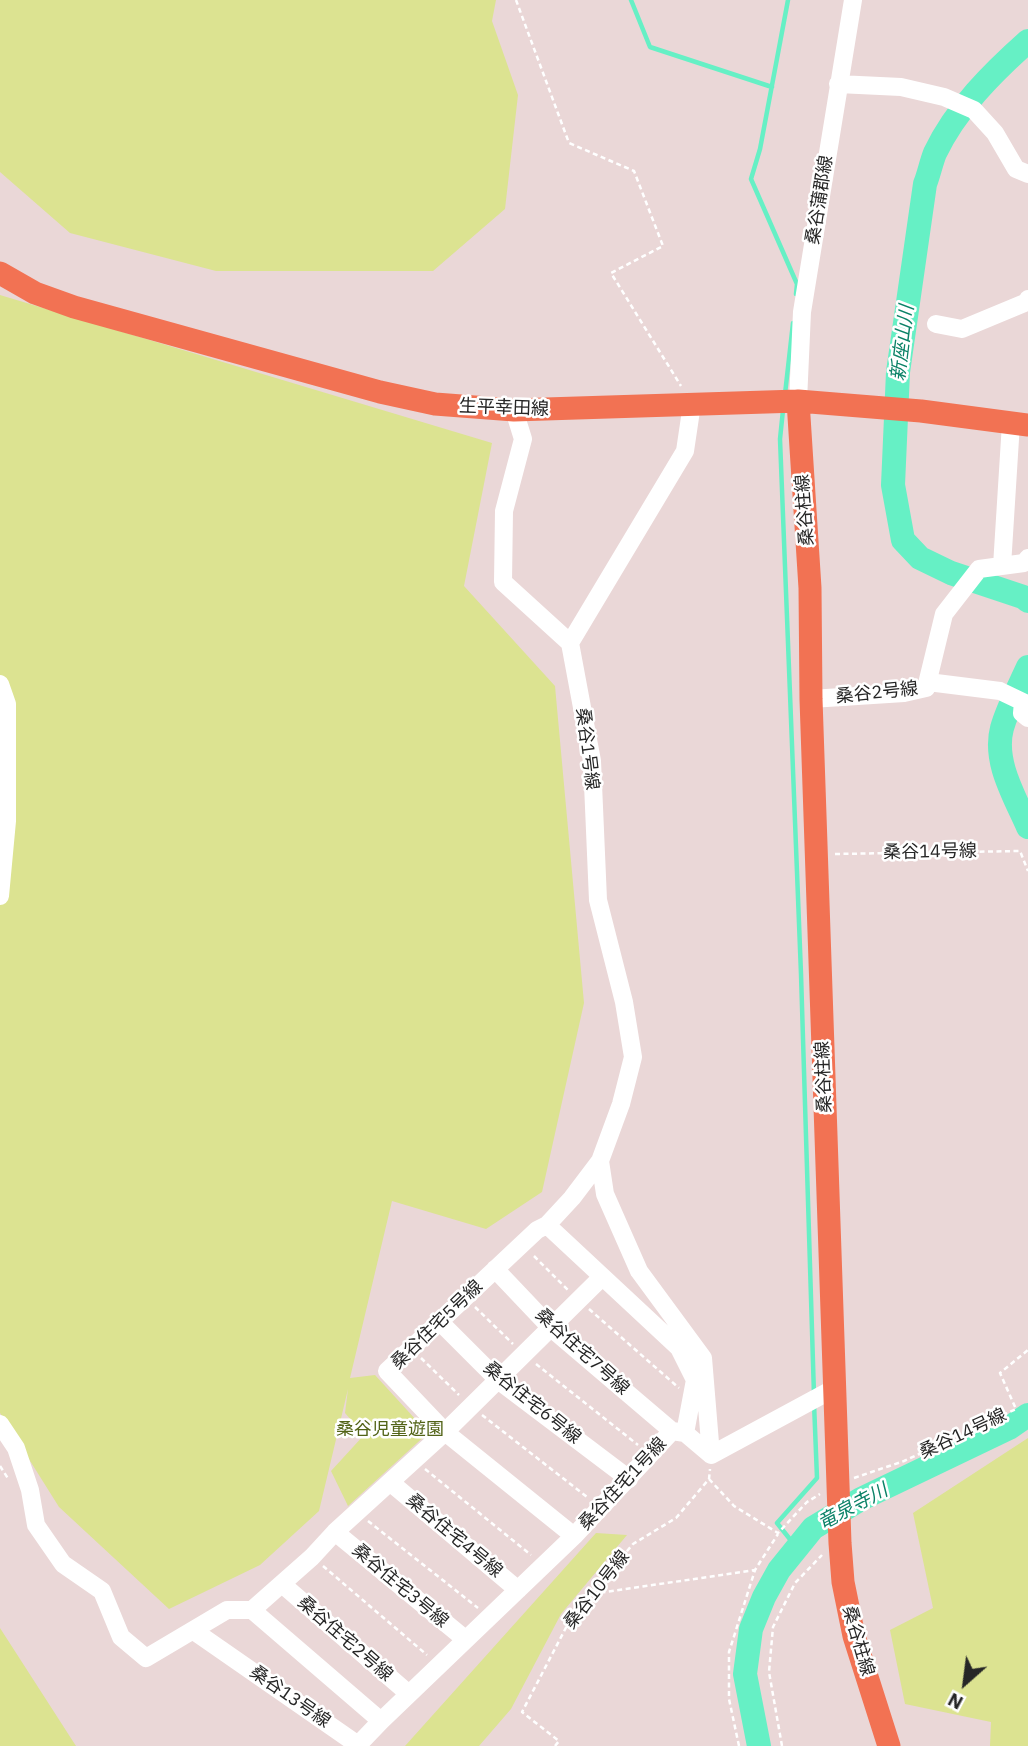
<!DOCTYPE html>
<meta charset="utf-8">
<style>
body{margin:0}
#map{position:relative;width:1028px;height:1746px;overflow:hidden;background:#ead7d7;font-family:"IBM Plex Sans",sans-serif}
canvas{display:block}
.north{position:absolute;left:930px;top:1648px;width:70px;height:70px;-webkit-text-stroke:5px #fff;paint-order:stroke;rotate:208deg;font-size:19px;font-weight:700;line-height:28px;text-align:center;color:#262626}
.north::after{content:'';display:block;margin:auto;width:24px;height:32px;background:#262626;clip-path:polygon(50% 0,100% 100%,50% 72%,0 100%)}
</style>
<div id="map">
<canvas width="1028" height="1746"></canvas>
<div class="north">N</div>
</div>
<script>
const context = document.querySelector('canvas').getContext('2d');
context.lineJoin = 'round';
function fill(path, color) { context.fillStyle = color; context.fill(path, 'evenodd'); }
function trace(path, color, width, dash) { context.strokeStyle = color; context.lineWidth = width; context.lineCap = dash ? 'butt' : 'round'; context.setLineDash(dash || []); context.stroke(path); }
function write(font, color, halo, rows, align = 'center') {
  context.font = font + ' "IBM Plex Sans","Noto Sans JP",sans-serif'; context.lineWidth = 5; context.setLineDash([]); context.textBaseline = 'middle'; context.strokeStyle = halo; context.fillStyle = color; for (const [text, x, y, turn = 0] of rows) {
    context.save(); context.translate(x, y); context.rotate((+turn || 0) * Math.PI / 180); context.textAlign = isNaN(turn) ? turn : align; if (halo) context.strokeText(text, 0, 0); context.fillText(text, 0, 0); context.restore();
  }
}
fill(new Path2D(`
 M0 0H496L492 21 518 95 505 209 433 271H216L70 233 0 172Z
 M0 295 492 443 464 586 555 686 584 1003 542 1192 486 1229 392 1201 350 1378 375 1375 428 1433 348 1506 331 1471 364 1435 345 1413 348 1389 319 1511 260 1565 169 1609 59 1507 0 1413Z
 M1028 1438V1746H990L991 1722 905 1704 890 1630 933 1608 913 1513Z
 M596 1533 627 1535 561 1614 511 1709 479 1746H405Z
 M0 1628 76 1746H0Z`), '#dce391');
trace(new Path2D(`
 M631 0 650 47 772 87
 M788 0 760 149 751 179 797 284 796 294
 M785 394 793 323
 M783 410 780 439 801 974 814 1395
 M797 1548 777 1523 817 1478 814 1403`), '#66f0c5', 4.5);
trace(new Path2D(`
 M1028 41C992 73 956 109 935 153 931 163 929 174 925 184L898 372 893 485 903 540 920 558 951 573 1023 597 1028 601
 M1028 667C1019 687 1008 707 1002 728 993 762 1015 797 1028 827
 M759 1746 745 1674 751 1629 764 1597 779 1570 813 1528 861 1499 1009 1428 1028 1415`), '#66f0c5', 24);
trace(new Path2D(`
 M516 0 569 143 634 171 663 246 611 273 681 386
 M835 854 1020 851 1028 871
 M534 1256 569 1291
 M475 1307 513 1344
 M589 1309 679 1388
 M421 1358 459 1395
 M536 1364 638 1445
 M482 1415 587 1497
 M0 1466 9 1480
 M425 1469 531 1555
 M854 1478 904 1461 1016 1409 1000 1373 1028 1350
 M709 1479 734 1506 778 1533 807 1502 820 1494
 M368 1521 478 1608
 M323 1566 427 1655
 M592 1594 755 1570
 M555 1746 559 1741 522 1712 571 1618 633 1544 676 1518 709 1479 710 1469
 M739 1746 729 1699V1652L755 1570 778 1534
 M782 1746 769 1672 773 1627 795 1583 822 1555`), '#fff', 2.5, [5, 3.5]);
trace(new Path2D(`
 M838 84 901 87 944 97 974 110 995 133 1016 169 1028 174
 M936 324 962 329 1027 302 1028 299
 M798 401 802 312 853 0
 M514 410 523 439 504 511 503 582 570 643
 M1002 566 1011 423
 M928 682 1000 691 1023 702 1022 713 1028 718
 M0 684 7 704V821L0 896
 M811 699 904 693 926 688 944 614 979 569 1024 563 1028 558
 M600 1161 605 1194 639 1271 703 1358 711 1455
 M547 1225 679 1348 695 1380 685 1433
 M495 1269 551 1328 672 1431
 M439 1321 498 1380 629 1479
 M0 1424 16 1448 30 1490 36 1525 63 1564 102 1591 121 1637 146 1658 227 1610H252
 M711 1455 835 1388
 M390 1482 518 1590
 M335 1532 465 1639
 M574 1536 445 1432 387 1371 537 1230 547 1225 572 1198 600 1161 621 1104 633 1057 624 1002 598 900 592 761 570 643 685 451 692 404
 M282 1584 409 1694
 M252 1610 381 1721 574 1536 672 1431 685 1433 711 1455
 M252 1610 312 1557 335 1532 445 1432 602 1277
 M194 1631 358 1745 381 1721`), '#fff', 18);
trace(new Path2D(`
 M0 273 35 293 74 307 380 392 435 404 514 410 798 401 921 411 1028 425
 M798 401 810 588 811 699 840 1543 843 1582 854 1636 889 1746`), '#f27253', 23);
write('18px', '#262626', '#fff', [
 ["桑谷蒲郡線",820,200,-81],
 ["生平幸田線",504,408,2],
 ["桑谷柱線",805,510,-94],
 ["桑谷2号線",877,693,-6],
 ["桑谷1号線",587,749,83],
 ["桑谷14号線",930,852,-1],
 ["桑谷柱線",824,1077,-92],
 ["桑谷住宅5号線",437,1325,-44],
 ["桑谷住宅7号線",582,1352,42],
 ["桑谷住宅6号線",532,1403,39],
 ["桑谷14号線",963,1434,-25],
 ["桑谷住宅1号線",623,1484,-47],
 ["桑谷住宅4号線",454,1536,40],
 ["桑谷住宅3号線",400,1586,40],
 ["桑谷10号線",597,1590,-52],
 ["桑谷住宅2号線",345,1639,41],
 ["桑谷柱線",858,1641,74],
 ["桑谷13号線",290,1697,35]
]);
write('18px', '#526317', '#fff', [
 ["桑谷児童遊園",390,1430]
]);
write('italic 19px', '#0b8267', '#fff', [
 ["新座山川",903,343,-83],
 ["竜泉寺川",853,1507,-28]
]);
</script>
